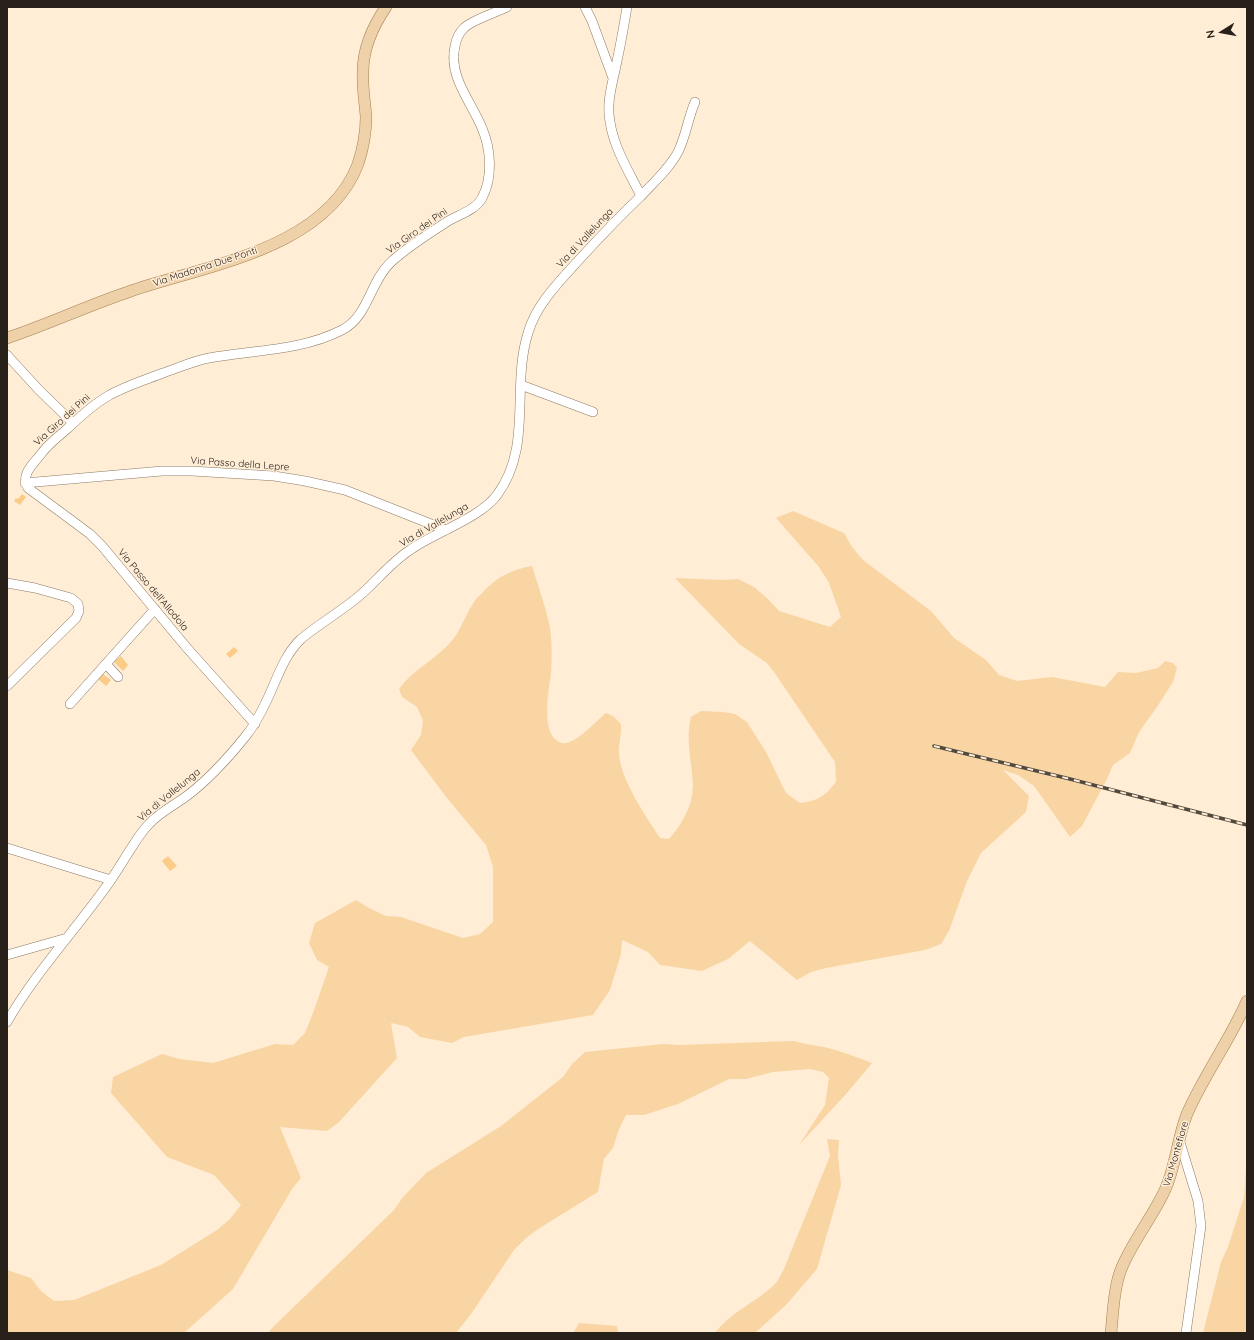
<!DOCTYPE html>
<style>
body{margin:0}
#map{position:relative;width:1254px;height:1340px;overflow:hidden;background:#ffedd6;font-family:Quicksand,sans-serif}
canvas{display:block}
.frame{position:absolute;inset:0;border:8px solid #282119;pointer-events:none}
.north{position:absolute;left:1202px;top:12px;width:40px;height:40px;-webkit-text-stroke:3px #ffedd6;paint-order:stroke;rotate:259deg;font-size:11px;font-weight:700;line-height:16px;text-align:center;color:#282119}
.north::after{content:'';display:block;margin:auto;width:14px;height:18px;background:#282119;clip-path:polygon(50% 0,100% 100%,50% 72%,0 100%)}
</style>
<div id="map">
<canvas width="1254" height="1340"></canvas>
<div class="frame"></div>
<div class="north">N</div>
</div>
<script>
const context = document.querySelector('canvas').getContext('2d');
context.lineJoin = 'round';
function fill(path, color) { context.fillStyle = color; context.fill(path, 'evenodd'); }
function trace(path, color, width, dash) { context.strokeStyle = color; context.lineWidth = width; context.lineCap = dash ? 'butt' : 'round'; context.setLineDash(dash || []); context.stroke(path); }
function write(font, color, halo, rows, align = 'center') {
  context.font = font + ' Quicksand,sans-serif'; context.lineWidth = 3; context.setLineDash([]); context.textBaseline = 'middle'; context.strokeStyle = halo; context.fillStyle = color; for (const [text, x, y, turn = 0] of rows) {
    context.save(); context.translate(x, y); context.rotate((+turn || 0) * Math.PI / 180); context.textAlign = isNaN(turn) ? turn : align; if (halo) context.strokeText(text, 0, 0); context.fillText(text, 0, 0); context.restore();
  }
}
fill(new Path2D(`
 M793 511 844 533 852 547 863 560 931 611 954 638 986 660 999 675 1017 681 1052 677 1105 687 1118 672 1136 673 1158 668 1165 661 1173 663 1177 668 1173 682 1157 707 1139 732 1130 753 1113 765 1107 779 1082 826 1070 837 1034 786 1018 775 1003 770 1029 796 1026 812 981 853 967 881 949 931 941 944 925 950 826 968 811 972 797 980 750 941 728 959 702 971 660 965 648 952 622 940 621 954 610 990 593 1015 464 1037 452 1043 420 1037 408 1027 391 1023 397 1058 339 1122 327 1131 280 1127 301 1178 292 1189 233 1289 184 1333H7V1270L31 1278 41 1291 54 1301 74 1300 161 1265 217 1230 230 1219 241 1205 214 1175 167 1157 111 1093 113 1077 162 1054 180 1059 213 1063 275 1044 293 1045 305 1033 313 1013 329 967 317 960 309 943 315 923 356 900 369 908 386 916 401 917 463 938 480 934 493 922V867L486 845 447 798 411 750 421 735 423 721 417 707 402 697 399 689C413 670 431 662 447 646 460 634 464 617 474 602 476 598 481 595 484 591 499 576 511 570 532 566 538 586 546 607 550 628 552 642 552 659 551 673 549 690 539 737 562 743 574 746 596 721 606 713L613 716 621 724C622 735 618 745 619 754 621 781 646 816 660 838L669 839C682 824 693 806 693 785 692 762 685 739 691 717L701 711 723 712 735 714 747 722 766 752 786 793 800 803C818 801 825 796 836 782L835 762 774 672 767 663 739 644 675 578 722 580 738 579 754 587 767 598 779 611 830 627 841 617 829 583 819 567 776 518Z
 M794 1041C804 1044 814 1045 824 1047 841 1051 856 1057 872 1063L847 1093 799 1145 825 1105 829 1078 823 1072 810 1069 773 1072 746 1079H729L678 1104 644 1115H626L619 1129 613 1148 604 1159 598 1192 538 1229 526 1238 514 1250 471 1314 456 1333H268L272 1328 394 1210 403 1197 426 1173 501 1126 563 1077 572 1064 585 1052 663 1044 680 1045Z
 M827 1139 839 1140 838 1155 841 1185 817 1269 786 1305 755 1333H715C730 1313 754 1303 773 1286 777 1283 780 1276 783 1271L830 1156Z
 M1247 1155V1333H1203L1221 1262 1228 1247 1244 1197Z
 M579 1323 617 1326 618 1333H573Z`), '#f9d5a4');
fill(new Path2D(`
 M22 494 26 497 20 505 14 501 16 498 18 499Z
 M234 647 238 651 230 658 226 654Z
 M121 656 128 665 123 671 114 662Z
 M103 674 111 680 106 686 98 679Z
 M168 856 177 866 170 871 162 861Z`), '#fbcb88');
const minor = new Path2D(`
 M585 7 592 21 613 78
 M641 196C654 182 669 169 678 152 686 136 688 118 695 102
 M7 355 39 390 73 423
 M521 385 593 412
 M25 483 162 471H192L274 476 305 481 345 490 446 530
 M7 583 35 588 71 598 78 604 79 611 76 618 7 686
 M106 664 118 677
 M70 704 155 609
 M255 724 187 648 102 546 90 534 28 488C20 475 33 464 41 454 48 444 58 437 67 429 80 417 92 405 108 396 125 386 145 380 163 373 178 368 193 361 209 358 253 350 301 351 342 330 368 317 370 282 390 263 407 247 427 235 445 223 457 215 475 211 482 198 493 178 491 149 482 128 471 101 448 77 455 46 456 40 459 33 464 28 470 21 497 12 507 7
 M7 848 111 880
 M7 955 67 938
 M7 1022C34 975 71 935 103 891 113 878 121 864 130 850 136 841 141 832 149 824 160 812 175 805 188 795 209 779 228 758 245 737 254 726 261 713 267 700 277 679 284 655 301 639 319 624 340 612 358 597 376 582 390 563 410 550 434 533 480 518 497 495 533 447 511 387 528 333 536 305 558 283 577 262 598 239 619 217 641 196 629 172 614 148 610 122 606 101 613 82 617 61 621 43 624 25 627 7
 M1179 1139 1198 1201 1201 1226 1186 1333`);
const major = new Path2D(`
 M7 338C49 324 89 305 131 291 207 265 326 249 358 164 363 149 366 133 366 117 365 102 362 87 363 72 363 48 373 26 386 7
 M1111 1333C1113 1313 1114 1285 1122 1267 1133 1241 1153 1216 1165 1190 1176 1166 1177 1139 1187 1114 1204 1075 1230 1040 1247 1001`);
trace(minor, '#8a7a65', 10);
trace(major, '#a28050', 12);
trace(minor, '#fff', 9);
trace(major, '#eed1a8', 11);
const rail = new Path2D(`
 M934 746 1070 779 1247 825`);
trace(rail, '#52493e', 3.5);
trace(rail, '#ffedd6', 2, [6]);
write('10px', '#282119', '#ffedd6', [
 ["Via Giro dei Pini",417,231,-35],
 ["Via di Vallelunga",585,238,-47],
 ["Via Madonna Due Ponti",205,267,-18],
 ["Via Giro dei Pini",62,420,-42],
 ["Via Passo della Lepre",240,464,4],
 ["Via di Vallelunga",434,525,-30],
 ["Via Passo dell'Allodola",153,590,50],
 ["Via di Vallelunga",169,795,-39],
 ["Via Montefiore",1176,1154,-74]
]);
</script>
